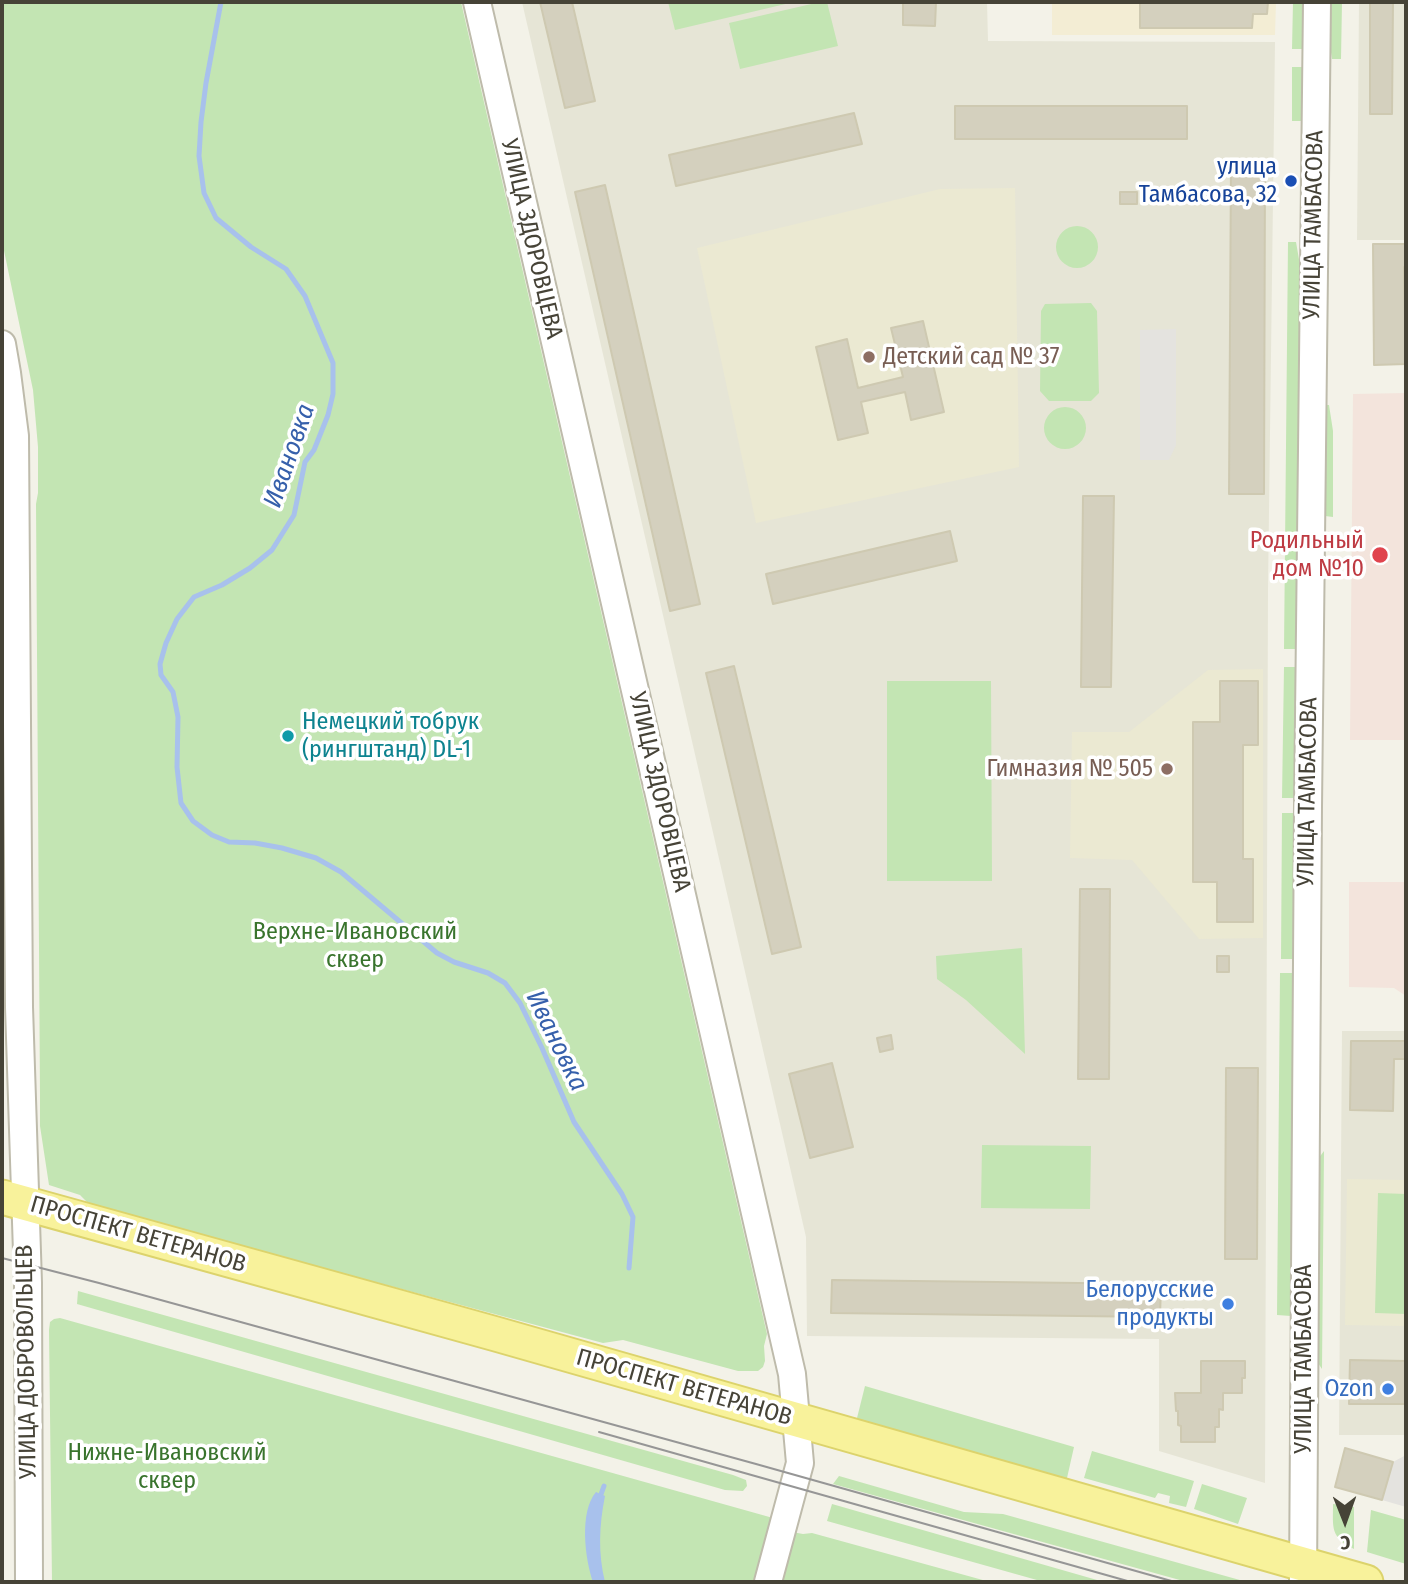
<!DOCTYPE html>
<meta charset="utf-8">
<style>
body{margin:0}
#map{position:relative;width:1408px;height:1584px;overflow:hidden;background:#f3f2e8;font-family:"Fira Sans Condensed",sans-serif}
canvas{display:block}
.frame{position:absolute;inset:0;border:4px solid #464337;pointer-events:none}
.north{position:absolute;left:1310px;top:1486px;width:70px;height:70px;-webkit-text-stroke:5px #fff;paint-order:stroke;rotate:179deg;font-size:19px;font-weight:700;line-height:28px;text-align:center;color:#464337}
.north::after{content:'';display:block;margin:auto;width:24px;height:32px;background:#464337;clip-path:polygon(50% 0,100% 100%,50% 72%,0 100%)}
</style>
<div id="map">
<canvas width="1408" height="1584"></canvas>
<div class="frame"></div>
<div class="north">С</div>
</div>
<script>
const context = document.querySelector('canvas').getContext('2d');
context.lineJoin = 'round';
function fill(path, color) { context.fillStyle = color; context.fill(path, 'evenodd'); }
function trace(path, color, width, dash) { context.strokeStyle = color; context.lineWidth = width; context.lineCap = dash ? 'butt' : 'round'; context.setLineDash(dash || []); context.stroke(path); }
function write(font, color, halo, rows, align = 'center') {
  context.font = font + ' "Fira Sans Condensed",sans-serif'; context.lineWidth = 7; context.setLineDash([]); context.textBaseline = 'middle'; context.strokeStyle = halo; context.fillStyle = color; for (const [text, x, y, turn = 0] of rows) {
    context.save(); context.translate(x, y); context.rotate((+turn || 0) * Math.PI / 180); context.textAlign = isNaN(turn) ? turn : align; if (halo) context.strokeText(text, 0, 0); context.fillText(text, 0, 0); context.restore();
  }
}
fill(new Path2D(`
 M522 2H987L988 41 1275 42 1268 589 1265 1483 1159 1451V1339L807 1336 806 1237Z
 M1359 2H1406V240H1357Z
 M1342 1031H1406V1435H1339Z`), '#e6e5d6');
fill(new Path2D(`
 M1052 2H1276L1275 35H1052Z`), '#f3edd4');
fill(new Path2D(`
 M1015 188 1019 467 756 523 697 248 940 189Z
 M1263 669V938L1199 939 1132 860 1070 858 1072 732H1129L1208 670Z
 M1347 1179 1406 1180V1326L1345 1325Z`), '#ebe9d2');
fill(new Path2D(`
 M1406 393V740H1350L1353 394Z
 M1349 882H1406V996L1394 988 1349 987Z`), '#f3e4dc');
fill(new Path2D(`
 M2 2H461L767 1334 764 1346 765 1361 763 1367 758 1371H738L623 1340 603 1343 91 1206 80 1195 49 1185 40 1126V1095L36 504 38 493V447L33 390 2 241Z
 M668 2H794L675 30Z
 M820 2H827L838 46 740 69 729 23Z
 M1293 2H1304V49H1292Z
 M1330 2H1342L1341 59H1332L1330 46Z
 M1292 67H1304L1303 121H1292Z
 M1056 247a21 21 0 1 1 42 0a21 21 0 1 1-42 0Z
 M1288 242H1296L1300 265 1298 649H1284Z
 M1091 303 1097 311 1099 393 1091 401H1049L1040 391 1041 311 1045 304Z
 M1326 405H1329L1333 431V517L1325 516Z
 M1044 428a21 21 0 1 1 42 0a21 21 0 1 1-42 0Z
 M1284 667H1298L1296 798H1282Z
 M887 681H991L992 881H887Z
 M1282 813H1295L1294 959H1281Z
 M1022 948 1025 1054 966 1000 937 979 936 956Z
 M1280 973H1294L1291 1316 1277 1315Z
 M982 1145 1091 1146 1090 1209 981 1208Z
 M1324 1151 1322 1369 1316 1360 1318 1159Z
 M1378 1193 1406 1194V1314L1375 1313Z
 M78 1291 733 1475 746 1480 747 1486 743 1491 725 1490 77 1304Z
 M60 1318 773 1518 755 1582H52L49 1330 50 1322 54 1319Z
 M865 1386 1074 1447 1067 1478 1016 1476 854 1430Z
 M1092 1451 1194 1481 1186 1507 1169 1503 1170 1496 1158 1493 1155 1498 1084 1478Z
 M839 1476 964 1512 1003 1514 1247 1582H1187L833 1484Z
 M1202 1484 1247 1498 1238 1524 1194 1509Z
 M832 1504 1104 1582H1044L827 1521Z
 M1333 1504 1354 1507V1549C1330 1537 1333 1528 1333 1504Z
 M1371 1510 1406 1520V1564L1367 1552Z
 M792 1532 803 1534 812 1533 990 1582H778Z`), '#c3e5b3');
fill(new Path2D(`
 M1176 329V445L1169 460H1140V330Z
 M1406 1455V1507L1382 1500 1393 1462Z`), '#e4e3df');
fill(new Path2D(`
 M596 1492 605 1496C599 1526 598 1553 605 1582H593C585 1559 579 1512 596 1492Z`), '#a8c1ec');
trace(new Path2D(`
 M221 2 206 83 201 122 199 156 204 193 216 218 251 247 286 269 305 296 333 363V394L328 415 314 450 305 462 294 515 272 550 250 568 222 585 194 597 177 619 166 643 160 664 161 675 173 692 178 717 177 767 181 803 193 821 212 835 229 842 255 843 282 848 316 858 341 872 437 953 454 962 488 973 505 983 520 1003 542 1048 574 1122 622 1194 633 1217 629 1268
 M599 1500 604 1486`), '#a8c1ec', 5);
const building = new Path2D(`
 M540 2H572L595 101 565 108Z
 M903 2H936L935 26 903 25Z
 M1140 2H1268L1267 14H1253L1252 28H1140Z
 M1370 2H1393L1392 114H1370Z
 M955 106H1187V139H955Z
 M854 113 862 144 676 186 669 155Z
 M1231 163H1265L1264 494H1229Z
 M605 185 700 604 670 611 575 192Z
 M1120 192H1137V204H1120Z
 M1373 244H1406V267H1404L1406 364 1374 365Z
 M923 321 944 412 911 420 905 392 861 402 868 433 838 440 816 347 847 339 858 388 903 377 891 328Z
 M1083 496H1114L1111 687H1081Z
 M950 531 957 561 773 604 766 574Z
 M734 666 801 947 772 954 706 673Z
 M1220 681H1258V745H1243V859H1253V922H1217V882H1193V722H1220Z
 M1080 889H1110L1109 1079H1078Z
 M1217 956H1229V972H1217Z
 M891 1035 893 1049 880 1052 877 1038Z
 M1351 1041H1406V1059H1394L1393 1111 1350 1110Z
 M832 1063 853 1147 810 1158 789 1074Z
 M1226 1068H1258L1257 1259H1225Z
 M832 1280 1161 1284 1160 1317 831 1313Z
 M1350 1360 1406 1361V1404H1349Z
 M1201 1361H1245V1378H1242V1393H1223V1410L1219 1409V1427H1215V1442H1181V1426L1178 1425V1411H1176L1175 1393H1201Z
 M1345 1448 1393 1462 1382 1500 1335 1487Z`);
fill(building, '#d4d0be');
trace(building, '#cec9b1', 2);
const minor = new Path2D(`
 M477 2 792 1374 800 1463 768 1582
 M2 344 7 373 15 436 19 1007 28 1283 29 1582
 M1303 1582 1308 806 1317 2`);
const major = new Path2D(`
 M2 1197 496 1334 1366 1582`);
trace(minor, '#bebbab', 30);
trace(major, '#dcd36c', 37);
trace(minor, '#fff', 26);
trace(major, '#f8f29b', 33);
trace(new Path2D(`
 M2 1258 99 1283 756 1464 1175 1582
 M599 1432 1131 1582`), '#969696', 2);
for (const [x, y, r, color] of [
 [1291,181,7,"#1a4fb4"],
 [869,357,7,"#8d6e63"],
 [1380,555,9,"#e0444e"],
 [288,736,7,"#0f9aa8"],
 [1167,769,7,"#8d6e63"],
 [1228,1304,7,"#3f7fe0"],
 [1388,1389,7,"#3f7fe0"]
]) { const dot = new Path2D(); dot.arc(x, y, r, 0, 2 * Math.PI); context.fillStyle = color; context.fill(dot); trace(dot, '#fff', 2.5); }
write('24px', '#164399', '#fff', [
 ["улица",1277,167],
 ["Тамбасова, 32",1277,195]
], 'right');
write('24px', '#464337', '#fff', [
 ["УЛИЦА ТАМБАСОВА",1314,225,-89],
 ["УЛИЦА ЗДОРОВЦЕВА",531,239,77],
 ["УЛИЦА ЗДОРОВЦЕВА",659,792,77],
 ["УЛИЦА ТАМБАСОВА",1308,792,-89],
 ["ПРОСПЕКТ ВЕТЕРАНОВ",138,1235,16],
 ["УЛИЦА ТАМБАСОВА",1304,1359,-90],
 ["УЛИЦА ДОБРОВОЛЬЦЕВ",27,1362,-91],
 ["ПРОСПЕКТ ВЕТЕРАНОВ",684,1388,16]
]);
write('24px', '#785e54', '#fff', [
 ["Детский сад № 37",883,357],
 ["Гимназия № 505",1153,769,"right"]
], 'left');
write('24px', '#be3a42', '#fff', [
 ["Родильный",1364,541],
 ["дом №10",1364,569]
], 'right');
write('24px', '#0d838f', '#fff', [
 ["Немецкий тобрук",302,722],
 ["(рингштанд) DL-1",302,750]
], 'left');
write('24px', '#39742d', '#fff', [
 ["Верхне-Ивановский",355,932],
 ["сквер",355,960],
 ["Нижне-Ивановский",167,1453],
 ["сквер",167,1481]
]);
write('24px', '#366cbe', '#fff', [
 ["Белорусские",1214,1290],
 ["продукты",1214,1318],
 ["Ozon",1374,1389]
], 'right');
write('italic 26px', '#3660ab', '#fff', [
 ["Ивановка",290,456,-71],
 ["Ивановка",556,1041,64]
]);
</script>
